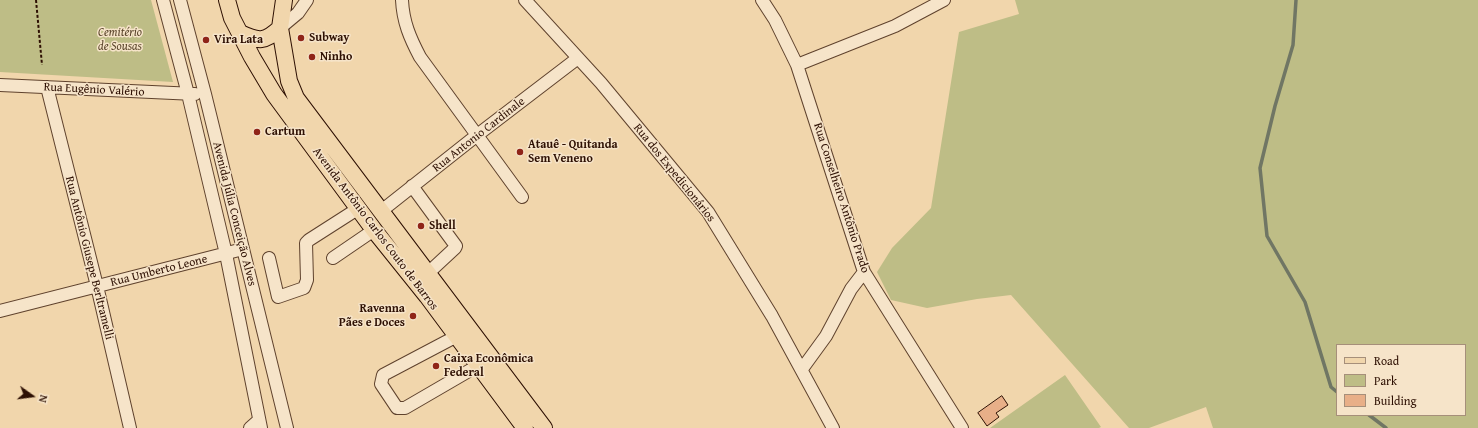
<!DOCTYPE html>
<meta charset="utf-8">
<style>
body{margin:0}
#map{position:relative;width:1478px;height:428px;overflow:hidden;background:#f1d6ac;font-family:"Gentium Book Plus",serif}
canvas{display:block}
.legend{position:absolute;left:1336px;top:344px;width:130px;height:72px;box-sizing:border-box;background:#f6e4c9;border:1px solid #a68f7a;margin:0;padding:5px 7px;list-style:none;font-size:12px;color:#2e1003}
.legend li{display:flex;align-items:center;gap:8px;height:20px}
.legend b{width:20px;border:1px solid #a68f7a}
.north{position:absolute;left:12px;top:376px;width:40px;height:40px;-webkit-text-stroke:3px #f6e4c9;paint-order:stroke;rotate:104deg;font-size:11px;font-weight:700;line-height:16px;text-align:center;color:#2e1003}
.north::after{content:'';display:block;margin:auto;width:14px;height:18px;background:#2e1003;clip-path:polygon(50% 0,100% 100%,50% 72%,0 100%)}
</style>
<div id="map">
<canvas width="1478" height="428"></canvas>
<ul class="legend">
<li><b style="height:5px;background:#f1d6ac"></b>Road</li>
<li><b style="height:11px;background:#bebd86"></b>Park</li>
<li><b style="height:11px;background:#e8af88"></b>Building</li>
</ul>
<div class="north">N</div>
</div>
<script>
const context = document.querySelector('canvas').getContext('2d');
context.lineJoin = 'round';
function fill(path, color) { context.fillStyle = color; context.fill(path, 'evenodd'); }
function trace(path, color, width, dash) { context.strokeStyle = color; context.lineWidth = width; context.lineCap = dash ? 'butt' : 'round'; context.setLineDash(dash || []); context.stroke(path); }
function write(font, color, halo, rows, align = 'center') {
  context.font = font + ' "Gentium Book Plus",serif'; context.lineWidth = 3; context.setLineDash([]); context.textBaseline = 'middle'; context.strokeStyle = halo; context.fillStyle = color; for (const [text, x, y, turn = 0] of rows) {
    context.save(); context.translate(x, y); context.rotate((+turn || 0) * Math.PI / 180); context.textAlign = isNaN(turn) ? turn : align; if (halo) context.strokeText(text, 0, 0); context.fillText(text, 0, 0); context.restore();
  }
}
fill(new Path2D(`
 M0 0H151L173 82 0 72Z
 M1015 0H1478V428H1213L1206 407 1149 428H1129L1011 295 977 299 927 308 891 300 877 272 892 248 931 208 959 32 1019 14ZM1337 345H1465V415H1337Z
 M1065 375 1101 427 1099 428H990Z`), '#bebd86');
trace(new Path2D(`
 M1296 0 1293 45 1275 106 1260 168 1267 236 1305 302 1331 387 1337 392
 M1369 415 1386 428`), '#707664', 3.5);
const building = new Path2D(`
 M1002 396 1008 405 996 413 999 417 987 426 978 413Z`);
fill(building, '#e8af88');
trace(building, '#2e1003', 1);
const minor = new Path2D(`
 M163 0 188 94 226 254 261 428
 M180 0 205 94 287 428
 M402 0C403 22 410 38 420 57L522 197
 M525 0 601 83 708 212 772 316 833 428
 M762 0 775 20 797 65 864 272 962 428
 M280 28 298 13 307 0
 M797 65 895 26 944 0
 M0 85 195 94
 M47 87 97 286 130 428
 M412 186 456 246 455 248 427 274
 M380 212 476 136 578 58
 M269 258 278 297 304 288 307 280 306 243 309 240 359 208
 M333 258 374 230
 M0 311 243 249
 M457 336 383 375 381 384 397 408H405L479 365
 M802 369 826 336 851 289 864 272
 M250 428 259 420`);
const major = new Path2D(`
 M227 0 232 18 252 57 274 94 374 230 427 296 525 428
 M284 0 280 28 289 81 296 98 544 428
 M240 33C259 42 265 42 280 28`);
trace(minor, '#5f422d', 14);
trace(major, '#2e1003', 18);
trace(new Path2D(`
 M36 0 42 65`), '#2e1003', 2, [3, 2]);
trace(minor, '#f6e4c9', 12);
trace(major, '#f1d6ac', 16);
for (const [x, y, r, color] of [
 [301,38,4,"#8f2418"],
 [206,40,4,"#8f2418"],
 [312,57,4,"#8f2418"],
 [257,132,4,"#8f2418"],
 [520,152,4,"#8f2418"],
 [421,226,4,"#8f2418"],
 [413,316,4,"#8f2418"],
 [436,366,4,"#8f2418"]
]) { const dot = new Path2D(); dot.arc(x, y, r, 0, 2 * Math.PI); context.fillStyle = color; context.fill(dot); trace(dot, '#f6e4c9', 1.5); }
write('italic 12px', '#59442a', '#f6e4c9', [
 ["Cemitério",120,33],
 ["de Sousas",120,47]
]);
write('bold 12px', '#2e1003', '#f6e4c9', [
 ["Subway",309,38],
 ["Vira Lata",214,40],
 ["Ninho",320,57],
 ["Cartum",265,132],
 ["Atauê - Quitanda",528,145],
 ["Sem Veneno",528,159],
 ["Shell",429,226],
 ["Ravenna",405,309,"right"],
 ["Pães e Doces",405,323,"right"],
 ["Caixa Econômica",444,359],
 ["Federal",444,373]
], 'left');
write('12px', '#2e1003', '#f6e4c9', [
 ["Rua Eugênio Valério",94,90,3],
 ["Rua Antonio Cardinale",479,135,-38],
 ["Rua dos Expedicionários",674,173,51],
 ["Rua Conselheiro Antônio Prado",841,198,72],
 ["Avenida Júlia Conceição Alves",234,214,76],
 ["Avenida Antônio Carlos Couto de Barros",375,229,53],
 ["Rua Antônio Giusepe Berltramelli",89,258,76],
 ["Rua Umberto Leone",159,271,-14]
]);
</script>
